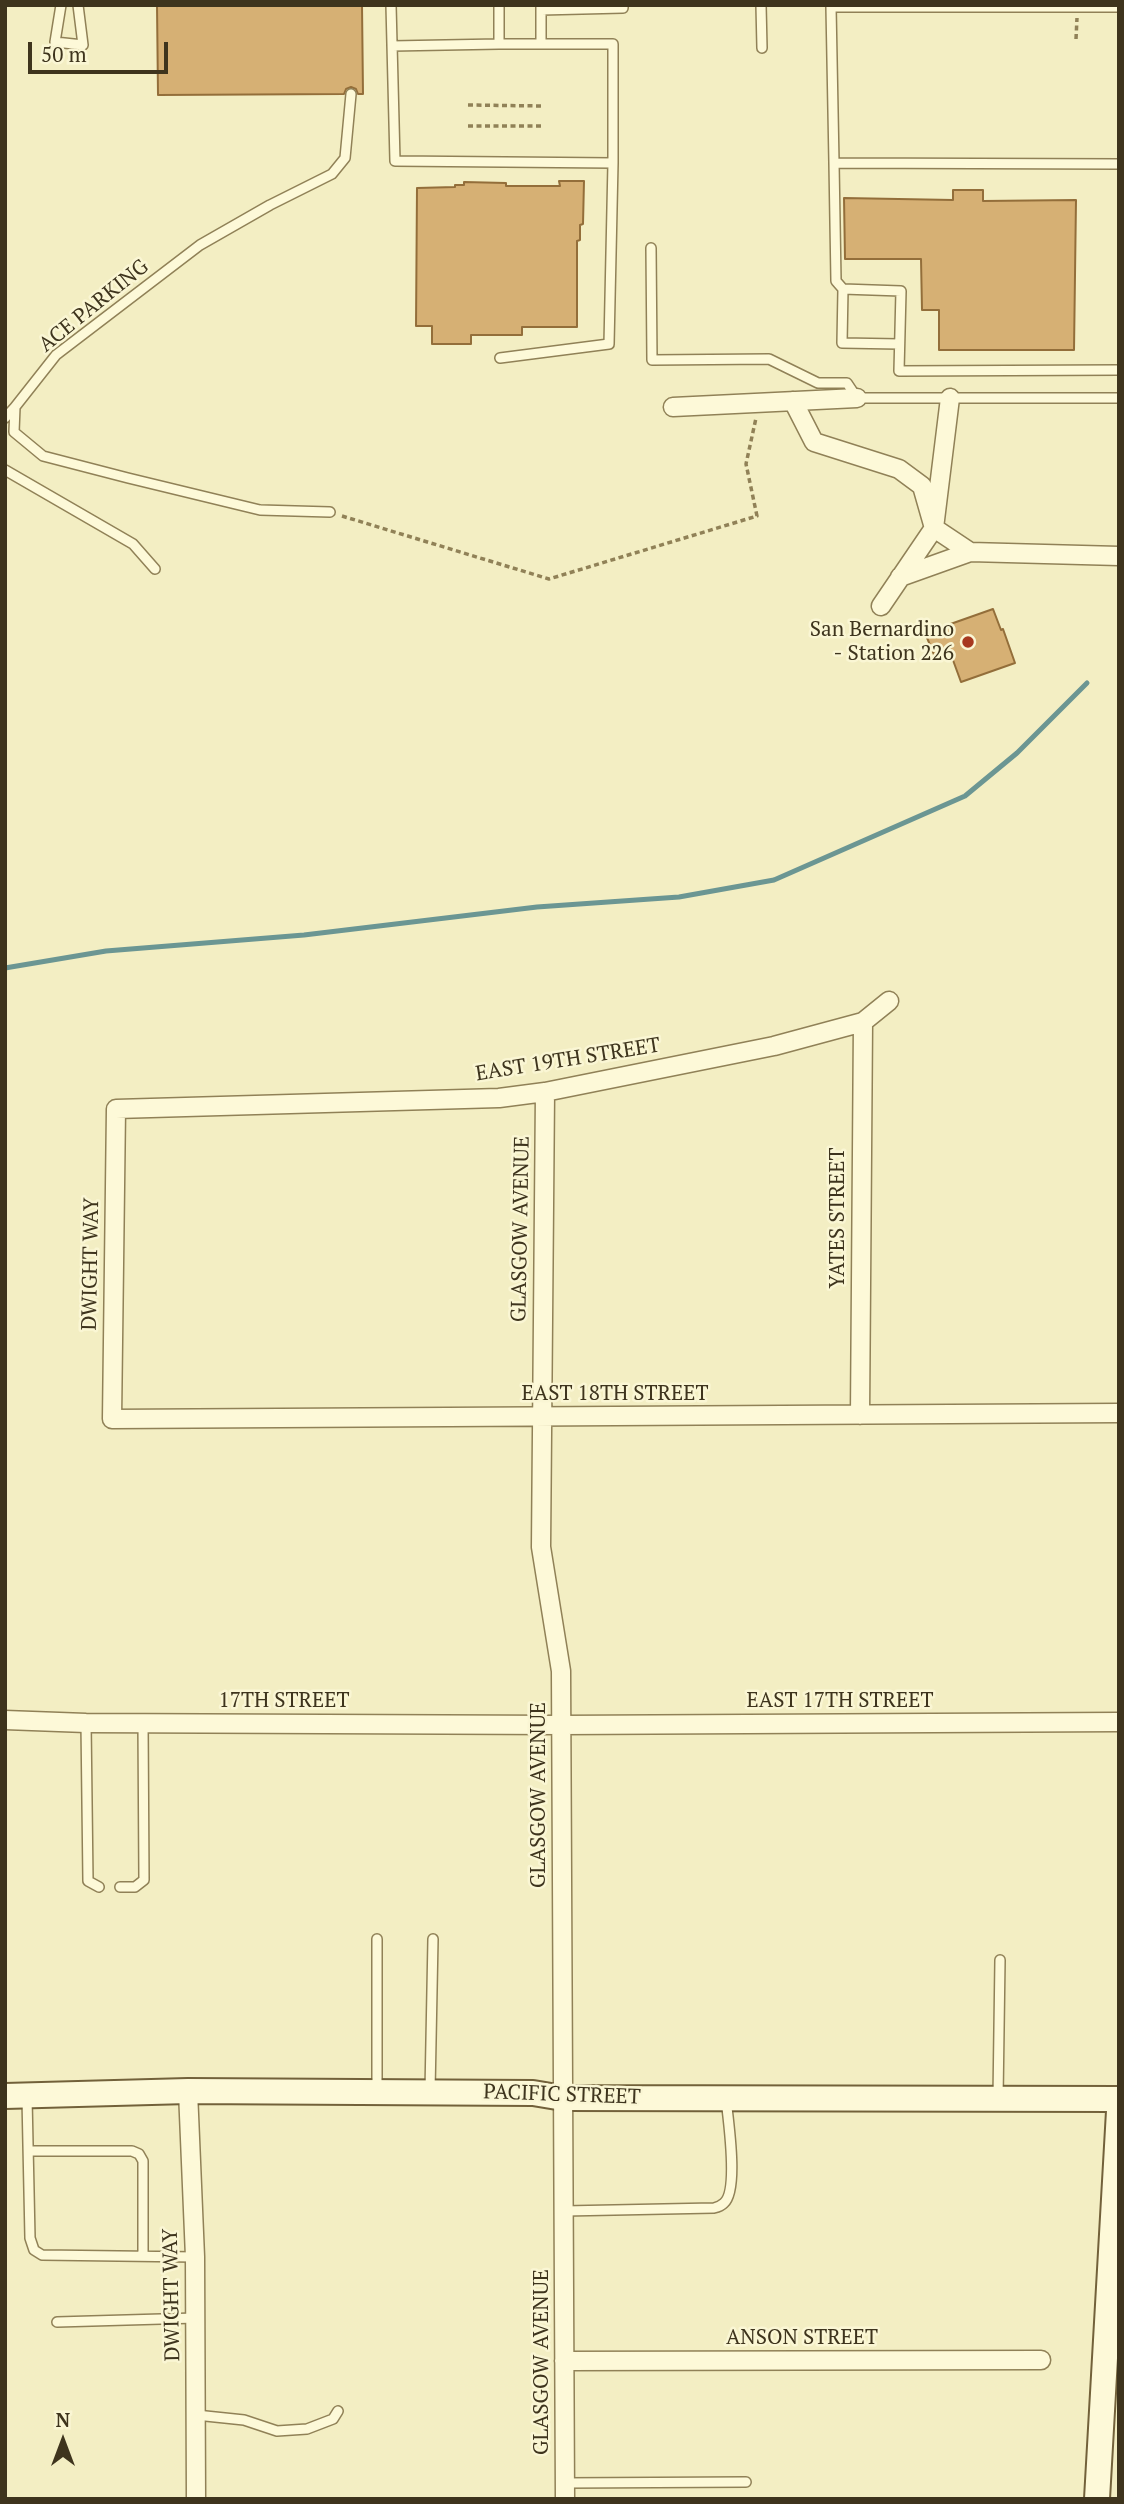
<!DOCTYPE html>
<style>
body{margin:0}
#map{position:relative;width:1124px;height:2504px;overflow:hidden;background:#f3eec3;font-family:"PT Serif",serif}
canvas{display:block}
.frame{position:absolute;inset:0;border:7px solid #3e341d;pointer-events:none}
.north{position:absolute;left:28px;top:2406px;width:70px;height:70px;-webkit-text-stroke:5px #faf6d4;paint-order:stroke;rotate:0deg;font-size:19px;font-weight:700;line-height:28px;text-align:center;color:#3e341d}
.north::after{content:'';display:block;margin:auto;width:24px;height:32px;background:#3e341d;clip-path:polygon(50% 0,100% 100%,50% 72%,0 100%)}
.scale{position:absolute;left:28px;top:42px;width:140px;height:32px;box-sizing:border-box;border:4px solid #3e341d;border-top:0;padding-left:9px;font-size:21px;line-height:24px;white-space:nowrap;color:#3e341d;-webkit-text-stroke:5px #faf6d4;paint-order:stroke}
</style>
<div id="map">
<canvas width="1124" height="2504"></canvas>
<div class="frame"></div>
<div class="north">N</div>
<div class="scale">50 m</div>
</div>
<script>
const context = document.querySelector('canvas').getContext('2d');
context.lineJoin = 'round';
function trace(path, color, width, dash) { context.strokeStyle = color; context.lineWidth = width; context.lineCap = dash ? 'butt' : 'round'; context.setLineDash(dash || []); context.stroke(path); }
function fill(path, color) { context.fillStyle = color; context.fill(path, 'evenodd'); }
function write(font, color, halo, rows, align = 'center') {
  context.font = font + ' "PT Serif",serif'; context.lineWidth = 5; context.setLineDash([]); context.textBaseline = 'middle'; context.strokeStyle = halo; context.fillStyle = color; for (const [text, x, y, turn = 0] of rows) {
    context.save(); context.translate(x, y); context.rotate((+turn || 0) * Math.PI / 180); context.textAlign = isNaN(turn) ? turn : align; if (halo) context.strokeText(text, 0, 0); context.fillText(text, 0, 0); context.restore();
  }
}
trace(new Path2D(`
 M5 968 106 951 304 935 537 907 679 897 774 880 965 796 1017 753 1087 683`), '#6b9693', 5);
const building = new Path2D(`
 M157 5H362L363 94H358L356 89 351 87 346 89 344 94 158 95Z
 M559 181H584L583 224 580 225V240L577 241V327H522V335H471V344H432V326H416L417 188 455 187V185H464V182L506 183V186H560Z
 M953 190H983V201L1076 200 1074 350H939V310H922L921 259H845L844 198 953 200Z
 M993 609 1001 630 1003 629 1015 663 961 682 950 652 935 657 925 633Z`);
fill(building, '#d6b074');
trace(building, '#936e3a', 2);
const lane = new Path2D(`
 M61 5 55 42 83 45 78 5
 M391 5 395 161 613 163V44H499V5
 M761 5 762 48
 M541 7V44
 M1119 7H831L834 163 1119 164
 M541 10 623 8V5
 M392 46 499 44
 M834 163 836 281 843 289
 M651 248 652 360 769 359 818 383H847L857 398H1119
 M899 344 842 343 843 289 901 291 899 371 1119 370
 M500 358 609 344 613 163
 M5 418 15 407
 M5 470 133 544 155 569
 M330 512 260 510 128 478 43 456 14 432 15 407 56 355 200 245 270 205 332 174 345 158 351 94
 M86 1723 88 1881 99 1887
 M120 1887H135L144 1880 143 1723
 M377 2091V1939
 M430 2091 433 1939
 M27 2098 30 2238 34 2250 42 2255 195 2257
 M998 2098 1000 1960
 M29 2151H132L139 2154 143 2161V2256
 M564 2211 714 2208C718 2207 721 2206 724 2203 739 2190 728 2119 726 2099
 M57 2322 196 2318
 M196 2415 244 2420 277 2431 307 2429 333 2419 338 2411
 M565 2483 746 2482`);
const street = new Path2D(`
 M793 401 814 442 899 469 922 486 934 528 970 552
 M673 407 857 398
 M900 577 970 552 1119 556
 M881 606 934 528 950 398
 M889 1001 863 1022 774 1046 545 1092 499 1098 116 1109 112 1419 1119 1413
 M545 1092 541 1547 561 1671 565 2499
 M860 1415 863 1022
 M5 1720 86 1723 562 1725 1119 1722
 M188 2091 195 2257 196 2499
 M564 2361 1041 2360`);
const secondary = new Path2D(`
 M5 2096 188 2091 533 2093 563 2098 1119 2099
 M1097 2499 1119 2111`);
trace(lane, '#908157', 12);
trace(street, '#908157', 21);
trace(secondary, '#72613a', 28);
trace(new Path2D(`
 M1076 39 1077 18
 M468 105 542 106
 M468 126H541
 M342 516 549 579 757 516 746 464 756 418`), '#908157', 3.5, [5, 3.5]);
trace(lane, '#fdf9d8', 9);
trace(street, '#fdf9d8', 18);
trace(secondary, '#fdf9d8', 24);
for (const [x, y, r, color] of [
 [968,642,7,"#a7381f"]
]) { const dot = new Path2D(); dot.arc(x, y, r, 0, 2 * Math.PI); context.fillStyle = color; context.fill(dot); trace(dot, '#faf6d4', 2.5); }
write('21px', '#3e341d', '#faf6d4', [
 ["ACE PARKING",94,306,-39],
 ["EAST 19TH STREET",568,1060,-9],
 ["YATES STREET",838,1218,-90],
 ["GLASGOW AVENUE",521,1229,-89],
 ["DWIGHT WAY",91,1264,-89],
 ["EAST 18TH STREET",615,1394],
 ["17TH STREET",284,1701],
 ["EAST 17TH STREET",840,1701],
 ["GLASGOW AVENUE",539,1795,-90],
 ["PACIFIC STREET",562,2095,2],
 ["DWIGHT WAY",172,2295,-91],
 ["ANSON STREET",802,2338],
 ["GLASGOW AVENUE",542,2362,-90]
]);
write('21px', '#3e341d', '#faf6d4', [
 ["San Bernardino",954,630],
 ["- Station 226",954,654]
], 'right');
</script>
